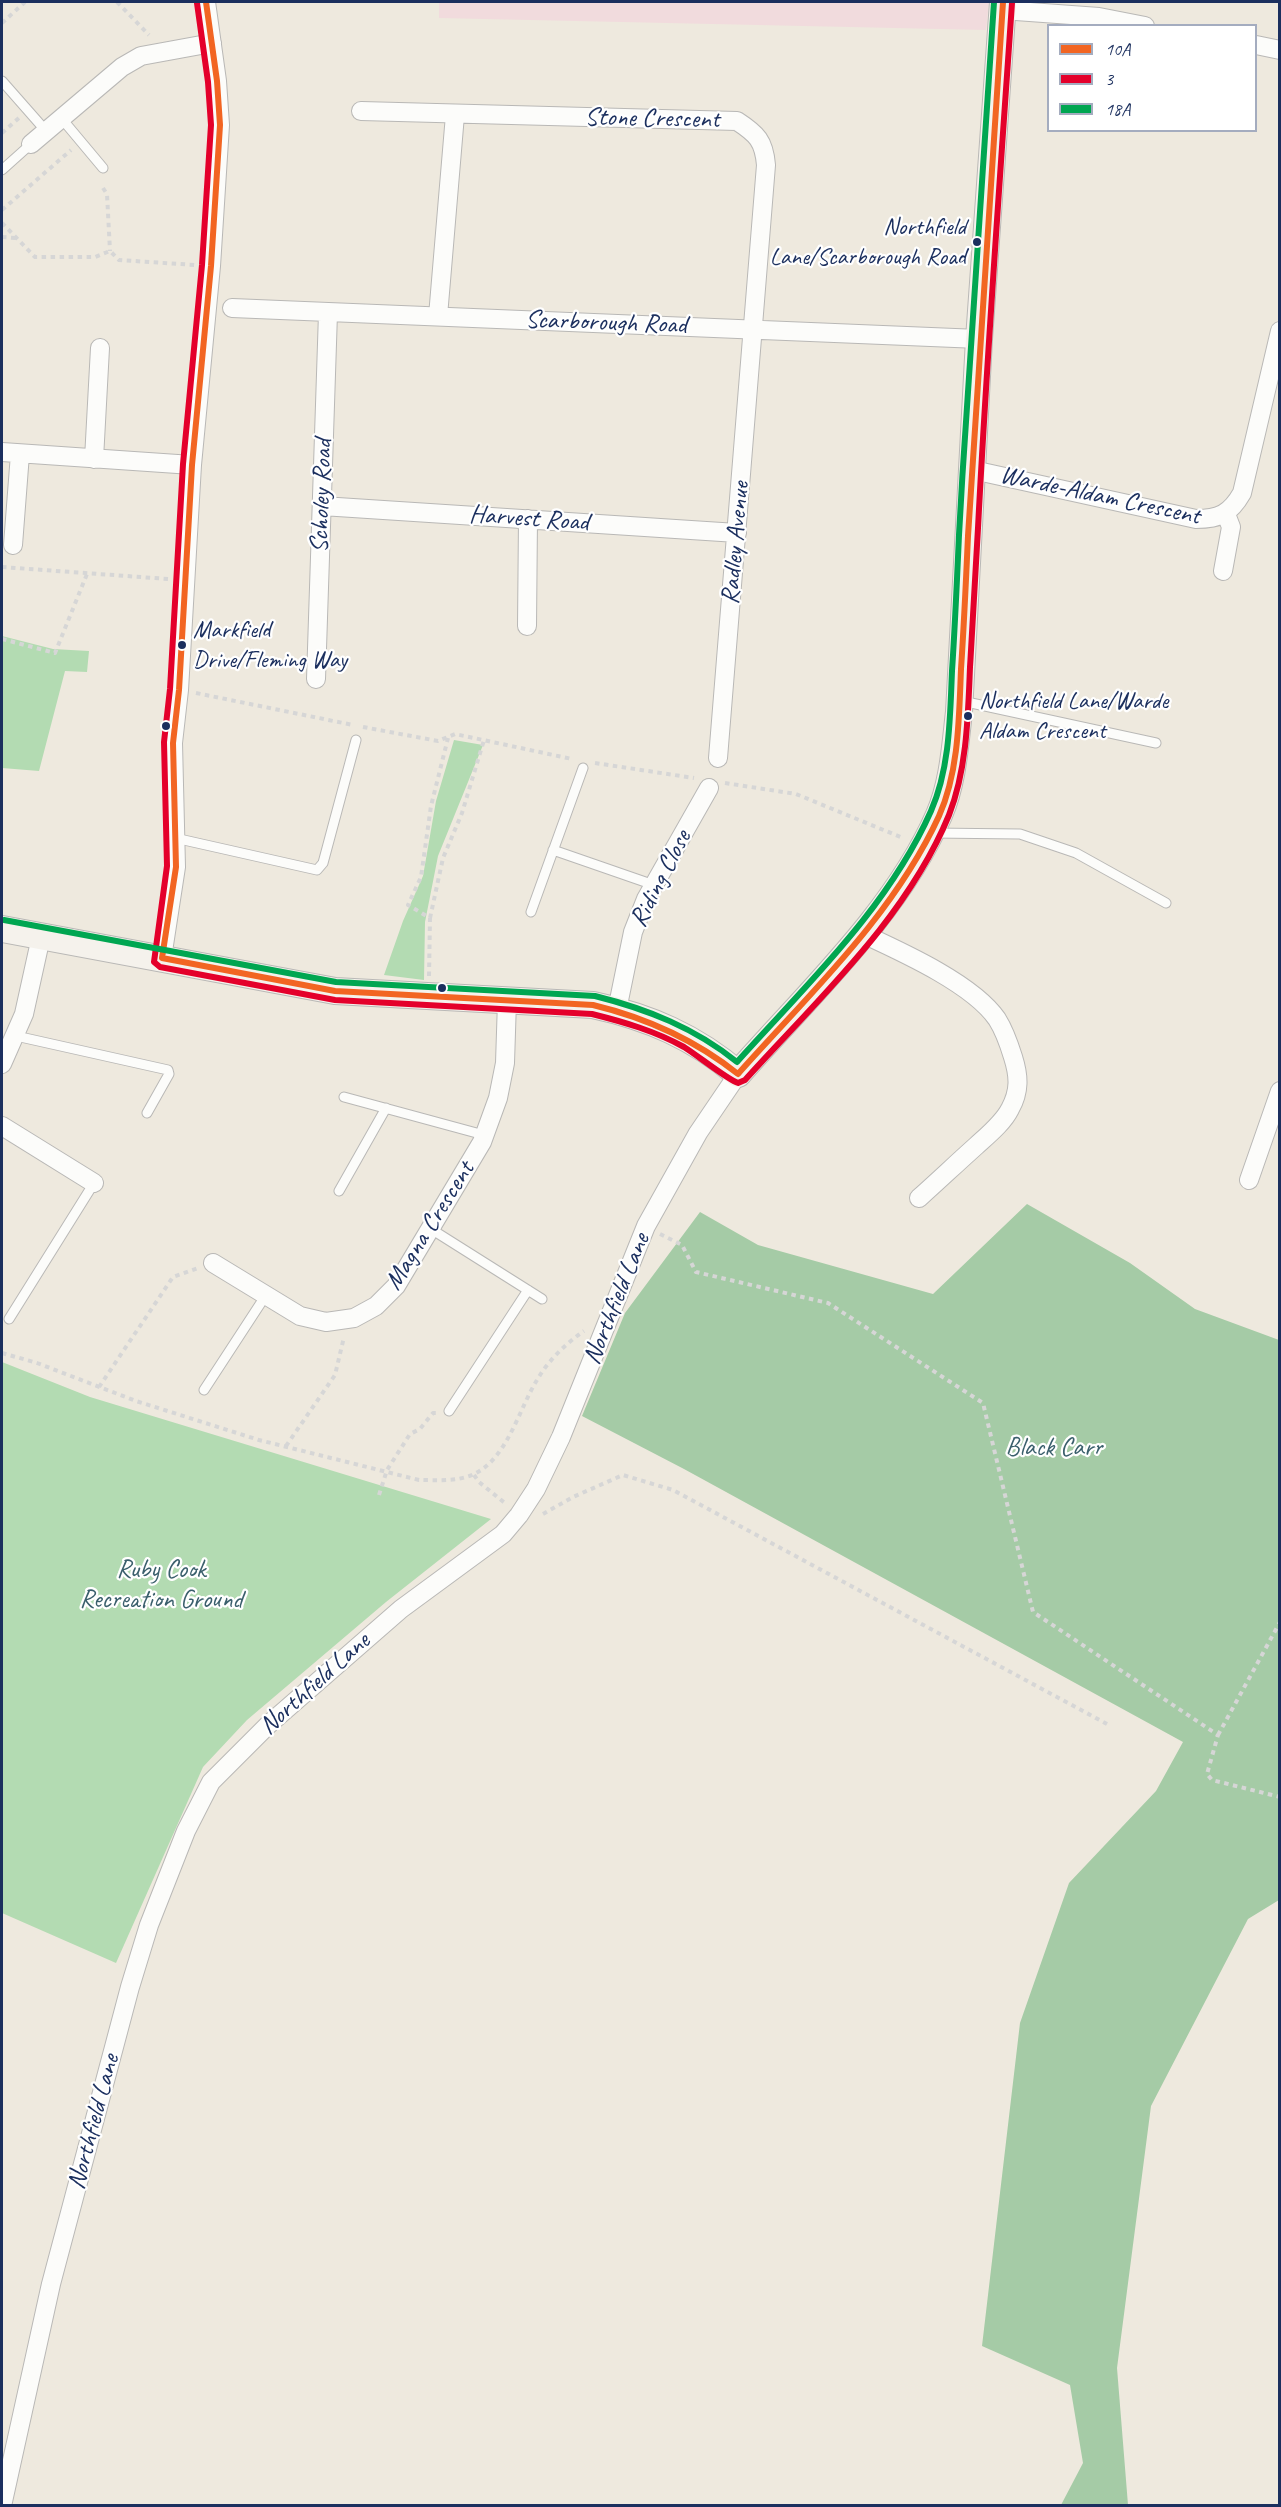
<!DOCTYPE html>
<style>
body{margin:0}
#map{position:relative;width:1281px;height:2507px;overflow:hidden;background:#eee9de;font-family:Caveat,sans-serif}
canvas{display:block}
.frame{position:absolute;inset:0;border:3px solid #1b2f5e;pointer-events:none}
.legend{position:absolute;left:1047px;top:24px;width:210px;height:108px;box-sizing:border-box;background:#fff;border:2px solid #a4acbf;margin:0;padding:8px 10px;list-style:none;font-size:18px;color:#1b2f5e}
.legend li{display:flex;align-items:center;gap:12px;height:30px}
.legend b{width:30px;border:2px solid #a4acbf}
</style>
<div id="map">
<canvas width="1281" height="2507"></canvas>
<div class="frame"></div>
<ul class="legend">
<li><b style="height:8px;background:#f26522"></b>10A</li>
<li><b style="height:8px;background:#e4002b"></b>3</li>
<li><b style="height:8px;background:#00a651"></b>18A</li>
</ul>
</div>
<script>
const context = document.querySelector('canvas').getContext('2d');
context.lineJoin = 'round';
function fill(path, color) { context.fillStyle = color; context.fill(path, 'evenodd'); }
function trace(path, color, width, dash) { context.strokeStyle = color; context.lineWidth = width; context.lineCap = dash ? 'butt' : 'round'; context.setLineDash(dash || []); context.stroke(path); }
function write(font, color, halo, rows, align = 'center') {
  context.font = font + ' Caveat,sans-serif'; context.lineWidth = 4.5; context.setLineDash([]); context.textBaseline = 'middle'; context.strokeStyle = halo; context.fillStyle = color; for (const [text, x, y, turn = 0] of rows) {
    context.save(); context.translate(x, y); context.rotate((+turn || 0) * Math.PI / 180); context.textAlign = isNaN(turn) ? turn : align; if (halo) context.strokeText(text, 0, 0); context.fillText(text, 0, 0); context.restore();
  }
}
fill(new Path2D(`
 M439 2H989L986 30 439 18Z`), '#f1dbdd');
fill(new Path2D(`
 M2 636 53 649 89 651 87 672 65 671 39 771 2 768Z
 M454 740 483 745 438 856 425 922 424 980 384 975 403 921 423 876 436 801Z
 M2 1362 90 1397 491 1519 386 1602 247 1720 203 1767 116 1963 2 1913Z`), '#b3dbb2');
fill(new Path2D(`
 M1027 1204 1130 1263 1195 1309 1279 1340V1900L1248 1919 1151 2106 1117 2368 1128 2505H1061L1083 2463 1070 2385 982 2346 1020 2023 1069 1883 1156 1791 1183 1742 684 1469 582 1416 625 1313 700 1212 758 1245 933 1294Z`), '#a5cba6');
const lane = new Path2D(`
 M2 81 46 131
 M62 119 103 168
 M2 170 31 144
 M962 701 1156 743
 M932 833 1020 834 1076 853 1166 903
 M175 838 317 870 323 863 356 740
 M553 850 654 885
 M531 912 583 768
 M16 1036 168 1070 169 1074 147 1113
 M344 1097 484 1135
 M339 1191 386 1108
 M431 1229 542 1299
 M9 1319 94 1183
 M204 1390 266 1295
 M449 1411 528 1290`);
const street = new Path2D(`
 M1002 10 1099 17 1145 26
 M1256 45 1280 50
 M361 111 737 121C757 134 764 141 766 165L718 758
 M31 144 122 67 141 56 212 43
 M232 308 979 339
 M438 316 455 115
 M2 452 192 465
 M94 459 100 348
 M973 470 1196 519C1219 519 1230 514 1242 493L1280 331
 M322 506 737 533
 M13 545 20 454
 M1223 571 1231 527 1226 514
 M527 626 528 519
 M316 679 328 313
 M863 934C902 952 973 984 997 1019 1004 1030 1009 1044 1013 1057 1019 1076 1020 1091 1010 1109 1003 1123 988 1135 976 1146 957 1163 938 1181 919 1198
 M162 958 176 867 173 743 179 690 192 465 211 266 220 125 217 81 206 2
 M617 1010 633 932 646 899 709 788
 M2 1064 24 1014 41 937
 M2 1126 94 1183
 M1249 1180 1280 1091
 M213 1263 300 1316 326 1322 354 1318 376 1306 396 1286 482 1142 498 1098 505 1063 507 1001
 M2 2506 51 2284 130 1987 149 1925 186 1831 211 1782 268 1725 401 1609 503 1534 519 1515 536 1489 561 1437 646 1226 698 1133 738 1074`);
const secondary = new Path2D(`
 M2 929 335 991 593 1005C649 1017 695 1037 738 1074 808 994 897 912 939 815 953 783 955 746 959 712L979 339 1003 2`);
trace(lane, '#b9b8b6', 11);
trace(street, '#b9b8b6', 20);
trace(secondary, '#b9b8b6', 28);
trace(new Path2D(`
 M117 2 149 35
 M2 23 25 2
 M2 133 19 118
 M103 188 107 194 110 251
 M2 210 71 150
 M2 223 35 257H95L110 251 119 260 195 265
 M2 237 16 238
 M2 567 168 579
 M2 639 55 653 87 574
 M196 693 353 725
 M363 727 438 741 455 734 572 759
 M595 763 694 778
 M725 783 796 794 903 838
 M430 918 443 858 462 813 484 740
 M429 976 430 918 408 905 421 877 431 806 448 738
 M660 1234 682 1245 696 1272 828 1303 983 1403 1033 1612 1218 1735 1207 1774 1212 1780 1280 1797
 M2 1353 37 1363 136 1401 259 1440 419 1480C436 1480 458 1482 474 1474 507 1459 519 1409 537 1380 548 1361 565 1344 584 1331
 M99 1387 173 1277 198 1268
 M286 1446 335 1375 344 1337
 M474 1475 479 1482 506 1504
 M379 1495 387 1470 410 1434 420 1429 433 1413H436
 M543 1514 573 1497 623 1475 673 1490 1107 1724
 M1218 1735 1280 1622`), '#d6d6d6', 4, [4.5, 4.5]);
trace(lane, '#fcfcfa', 9);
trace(street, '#fcfcfa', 18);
trace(secondary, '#f5f2ec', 26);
trace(new Path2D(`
 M206 2 217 81 220 125 211 266 192 465 179 690 173 743 176 867 162 958 335 991 593 1005C647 1018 694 1039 738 1074 810 993 893 916 939 816 959 771 959 717 961 669 964 625 966 581 968 536 978 358 990 180 1003 2`), '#f26522', 6);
trace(new Path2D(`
 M197 3 208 82 211 125 202 265 183 464 170 689 164 742 167 866 154 962 160 967 335 1000 592 1014C624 1022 655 1031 684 1047 697 1055 728 1080 738 1083L745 1080C818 999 907 918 949 815 967 769 968 716 970 667 973 621 975 575 978 528 987 353 1000 178 1012 3`), '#e4002b', 6);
trace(new Path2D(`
 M4 920 336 982 595 996C647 1009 695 1028 737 1062 807 984 888 908 931 811 950 768 950 717 952 671 955 626 957 580 959 535 969 357 981 179 994 2`), '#00a651', 6);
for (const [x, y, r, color] of [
 [977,242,5,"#1b2f5e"],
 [182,645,5,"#1b2f5e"],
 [968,716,5,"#1b2f5e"],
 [166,726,5,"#1b2f5e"],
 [442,988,5,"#1b2f5e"]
]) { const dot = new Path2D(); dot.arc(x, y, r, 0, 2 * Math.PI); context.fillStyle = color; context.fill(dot); trace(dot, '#fff', 2); }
write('24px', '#1b2f5e', '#fff', [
 ["Northfield",966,228,"right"],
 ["Lane/Scarborough Road",966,258,"right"],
 ["Markfield",193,631],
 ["Drive/Fleming Way",193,661],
 ["Northfield Lane/Warde",979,702],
 ["Aldam Crescent",979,732]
], 'left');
write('26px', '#1b2f5e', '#fff', [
 ["Stone Crescent",652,119,1],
 ["Scarborough Road",606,323,2],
 ["Scholey Road",322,496,-88],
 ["Warde-Aldam Crescent",1100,496,12],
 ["Harvest Road",529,519,4],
 ["Radley Avenue",736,543,-85],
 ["Riding Close",661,879,-63],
 ["Magna Crescent",430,1226,-58],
 ["Northfield Lane",617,1299,-68],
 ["Northfield Lane",315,1684,-42],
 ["Northfield Lane",94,2122,-75]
]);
write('26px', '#3a5f6c', '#fff', [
 ["Black Carr",1054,1448],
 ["Ruby Cook",161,1570],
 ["Recreation Ground",161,1600]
]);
</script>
